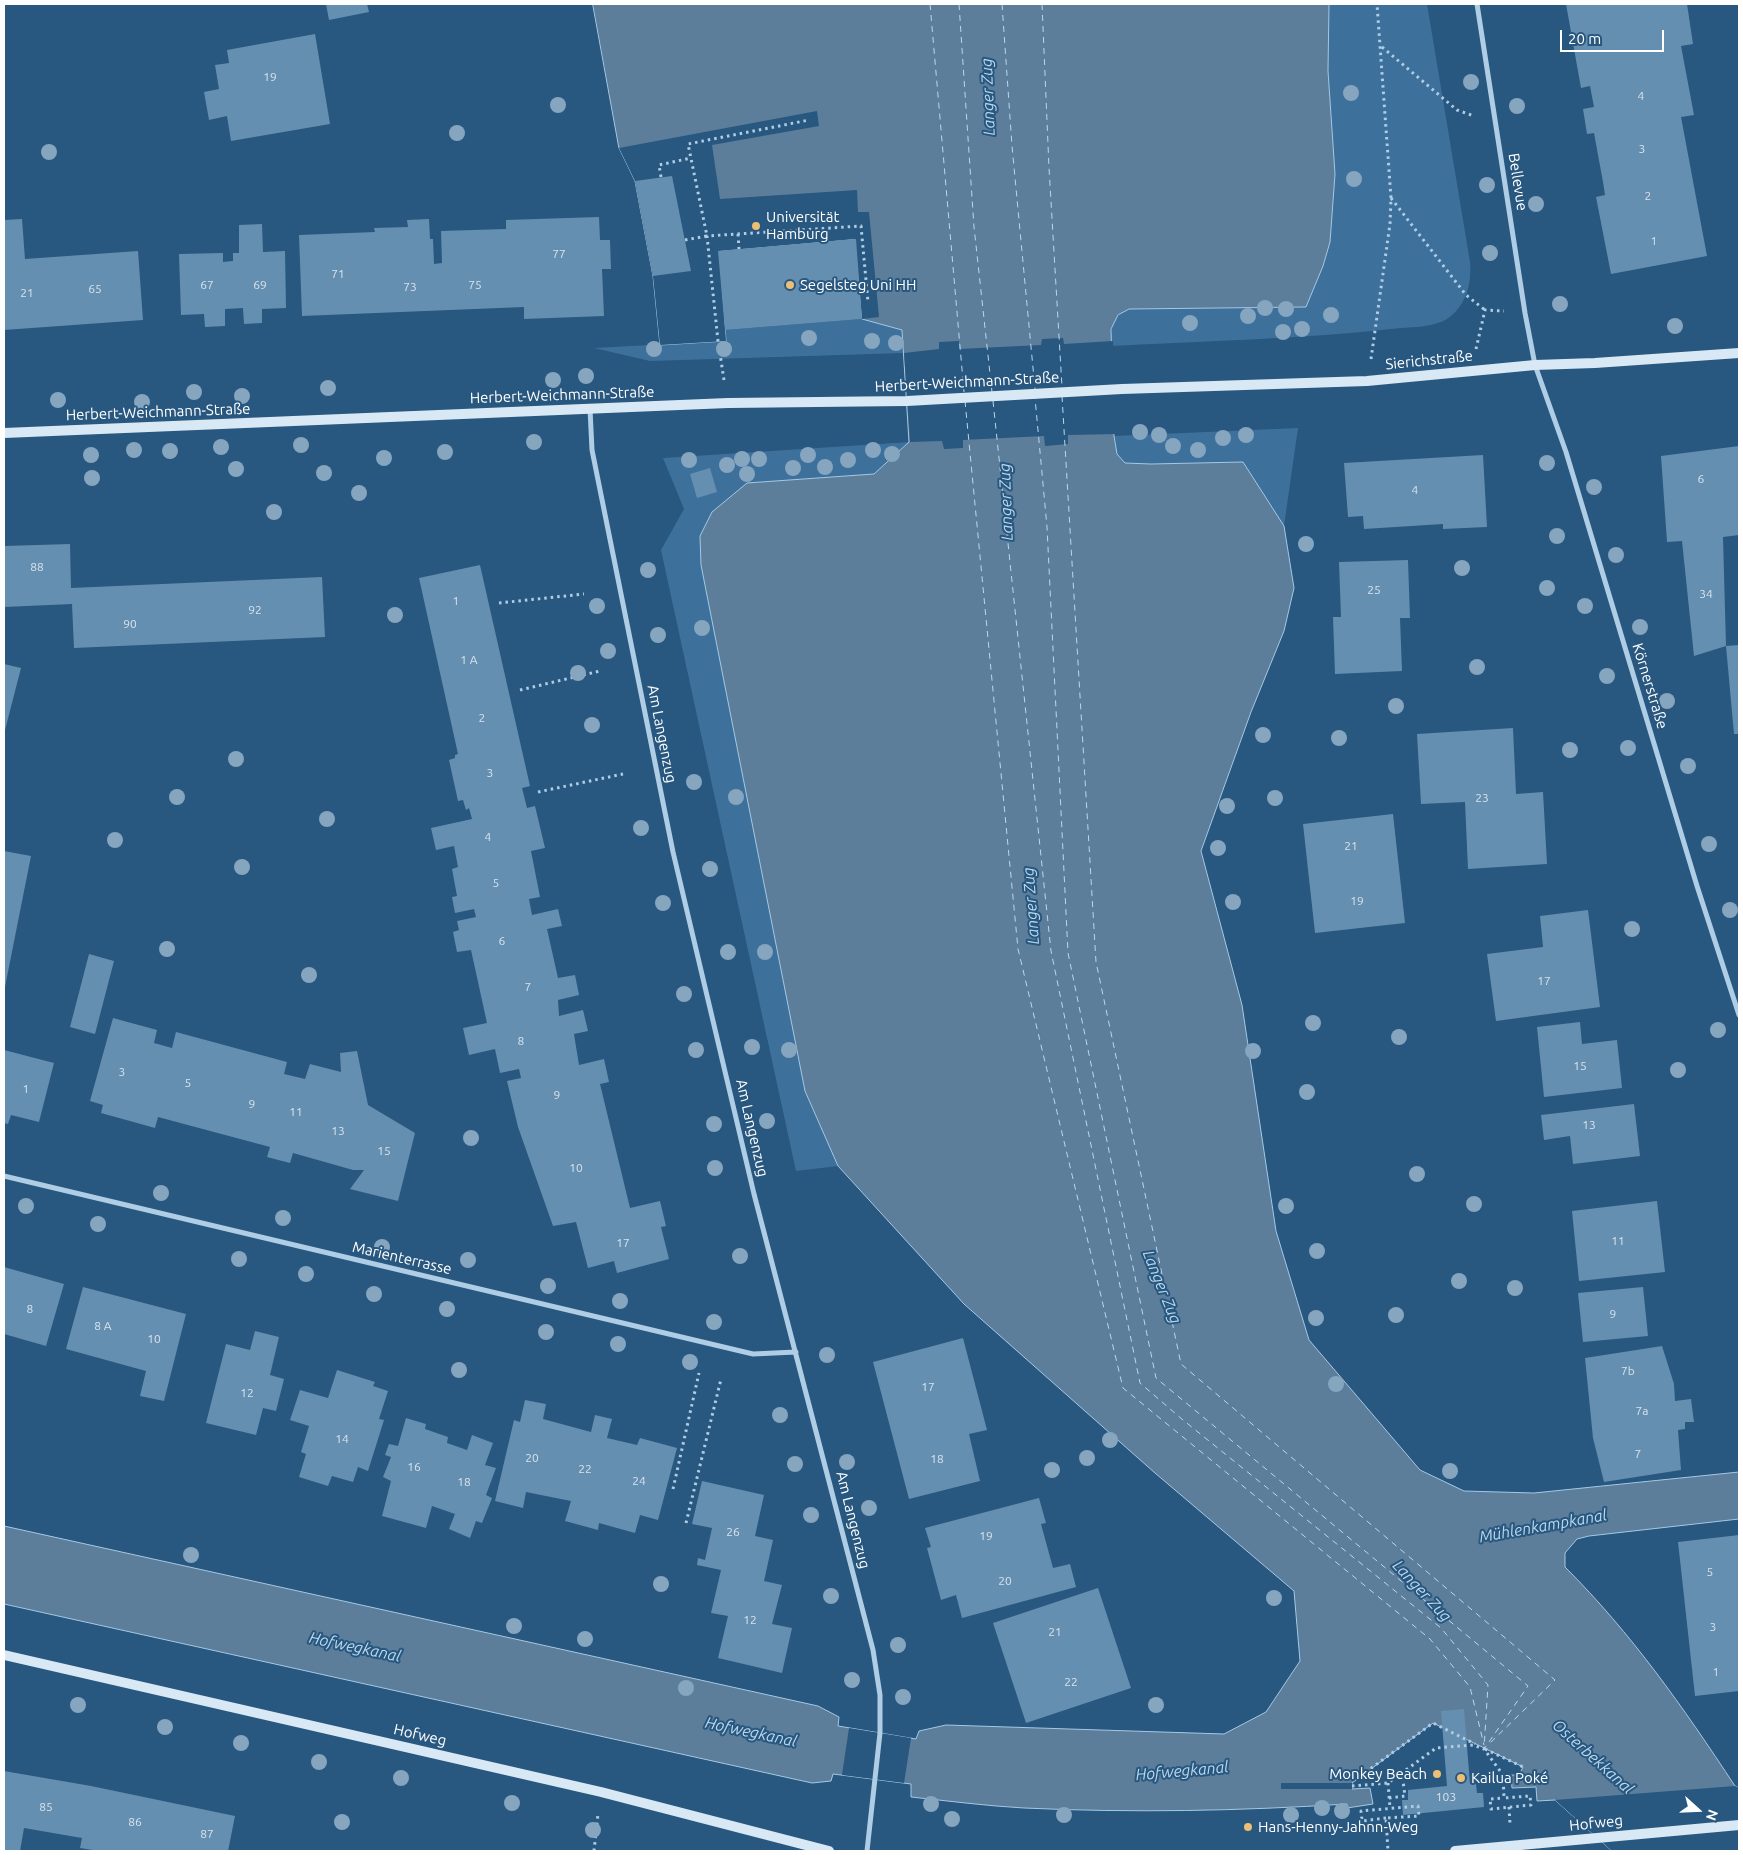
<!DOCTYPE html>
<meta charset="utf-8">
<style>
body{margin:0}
#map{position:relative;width:1743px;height:1855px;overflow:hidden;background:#28577f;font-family:Ubuntu,sans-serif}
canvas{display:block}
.frame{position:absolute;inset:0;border:5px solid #fff;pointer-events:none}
.north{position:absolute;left:1673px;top:1785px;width:50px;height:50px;-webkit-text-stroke:4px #28577f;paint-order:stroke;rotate:110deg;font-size:14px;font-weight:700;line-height:20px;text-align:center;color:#fff}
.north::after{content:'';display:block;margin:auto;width:18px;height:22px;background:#fff;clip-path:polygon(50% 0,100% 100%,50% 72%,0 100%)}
.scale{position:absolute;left:1560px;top:30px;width:104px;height:22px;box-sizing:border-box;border:2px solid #fff;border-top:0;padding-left:6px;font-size:15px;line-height:18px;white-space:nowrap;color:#fff;-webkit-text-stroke:4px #28577f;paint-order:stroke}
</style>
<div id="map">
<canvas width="1743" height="1855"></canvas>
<div class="frame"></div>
<div class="north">N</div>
<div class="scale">20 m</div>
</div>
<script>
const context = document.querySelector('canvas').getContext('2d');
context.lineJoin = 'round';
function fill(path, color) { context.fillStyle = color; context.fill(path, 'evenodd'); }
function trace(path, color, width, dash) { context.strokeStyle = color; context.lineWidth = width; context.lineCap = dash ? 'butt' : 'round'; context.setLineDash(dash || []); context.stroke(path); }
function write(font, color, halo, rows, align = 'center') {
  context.font = font + ' Ubuntu,sans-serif'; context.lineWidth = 4; context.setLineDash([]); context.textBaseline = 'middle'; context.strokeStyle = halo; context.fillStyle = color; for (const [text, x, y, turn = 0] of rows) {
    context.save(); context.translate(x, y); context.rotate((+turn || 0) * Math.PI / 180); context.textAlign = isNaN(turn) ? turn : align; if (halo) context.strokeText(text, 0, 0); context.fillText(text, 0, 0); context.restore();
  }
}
fill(new Path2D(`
 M1329 4H1427L1470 262C1472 284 1466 306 1447 319 1432 328 1409 327 1391 329 1299 339 1204 341 1111 346 1111 326 1111 318 1129 309L1306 307 1323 266 1330 242 1335 174 1328 71Z
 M862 319 902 330 904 353 650 361 594 348 725 341V330Z
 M1298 428 1284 526 1243 462 1151 464 1125 463 1117 454 1114 436Z
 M910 442 874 474 747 483 701 565 805 1091 838 1166 796 1171 661 550 684 509 663 458Z`), '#3d719c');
const water = new Path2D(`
 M593 4H1329L1328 71 1335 174 1330 242 1323 266 1306 307 1129 309 1118 315 1111 329 1114 436 1117 454 1125 463 1151 464 1243 462 1284 526 1294 588 1284 631 1251 712 1201 851 1242 1005 1276 1231 1309 1340 1420 1470 1464 1491 1534 1493 1739 1472V1519L1589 1536 1577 1539 1565 1553V1567C1632 1634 1683 1707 1735 1786L1739 1788V1851H1612L1555 1800 1537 1801 1536 1787 1512 1788 1511 1775H1519L1523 1767 1433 1723 1352 1783V1789L1370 1788 1373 1804 1347 1808V1804C1239 1811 1132 1813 1024 1808 987 1806 949 1801 911 1797V1784L833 1774 831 1781 812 1783 4 1604V1526L818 1706 839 1717 838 1726 916 1739 919 1731 946 1725 1224 1734 1266 1712 1300 1661 1294 1591 1155 1473 964 1304 838 1166 805 1091 701 565 700 536 712 512 747 483 874 474 909 442 902 330 862 319 855 239 719 251 726 341 660 345 653 276 635 181 619 148Z`);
fill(water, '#5d7e9a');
trace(water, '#a4c9e5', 1);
fill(new Path2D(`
 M817 111 819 126 712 145 720 199 857 190 858 212H869L879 317 862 319 855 239 719 251 726 341 660 345 653 276 635 181 619 148Z
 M1063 338 1064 344 1113 341 1117 434 1068 435V444L1045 446 1044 436 963 440V448L944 449 942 441 910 442 904 353 939 349V342L959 341V349L1041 345 1042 339Z
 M849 1728 911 1738 904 1783 842 1775Z
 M1281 1783H1352V1789H1281Z
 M1735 1786 1739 1788V1851H1612L1555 1800Z`), '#28577f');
trace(new Path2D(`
 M930 4 964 392
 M959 4 974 227 992 392
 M1002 4 1012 146 1035 389
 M1042 4 1049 168 1062 387
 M1062 396 1096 962 1181 1364 1555 1680 1488 1745
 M965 401 1018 949 1123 1388 1430 1639 1470 1687 1484 1745
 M993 401 1051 951 1140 1383 1183 1420 1441 1628 1488 1685 1484 1749 1528 1686 1156 1378 1068 953 1047 527 1035 398`), '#bad7ed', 1, [6, 5]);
fill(new Path2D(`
 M326 4H367L369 12 329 20Z
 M1566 4H1687L1693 44 1681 46 1694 115 1681 117 1707 256 1611 274 1596 197 1605 195 1603 182 1594 133 1587 134 1583 109 1594 107 1590 86 1581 88Z
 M315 34 330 124 231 141 227 116 209 120 204 92 219 89 215 65 229 63 227 50Z
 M672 176 691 271 653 276 635 181Z
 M599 217 600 240H610L611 269H602L604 316 524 319V307L302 316 299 235 375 232 374 228 408 227 407 220 429 219 430 239H433L434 264 442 263 441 231 506 229V220Z
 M22 219 25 259 138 251 143 320 4 330V220Z
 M262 224 263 252 285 251 286 308 262 309V323L244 324 243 308 225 309V326L205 327 204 314 181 315 179 254 223 253V262L233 261V253H239V225Z
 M856 239 862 319 725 330 718 251Z
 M1739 446V535L1723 537 1726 646 1694 656 1682 541 1667 542 1661 456Z
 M1483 455 1487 527 1443 529V524L1364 529 1363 516 1348 517 1344 463Z
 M710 468 717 492 697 498 690 474Z
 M70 544 71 588 322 577 325 637 74 648 72 604 4 607V546Z
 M1408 560 1410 618H1400L1402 671 1335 674 1333 617H1341L1339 562Z
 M480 565 530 786 522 788 527 808 535 806 545 848 531 851 540 897 529 899 532 915 558 909 562 926 547 929 558 978 575 975 579 995 558 1000 559 1016 583 1010 588 1031 574 1034 579 1065 604 1059 609 1082 600 1084 630 1208 660 1201 666 1226 661 1227 669 1259 617 1273 614 1261 588 1268 576 1222 553 1226 518 1127 507 1081 521 1078 519 1069 500 1073 495 1049 469 1055 463 1028 487 1023 471 950 457 952 453 932 459 930 457 921 476 917 474 909 455 913 452 897 457 896 452 869 458 867 454 846 436 850 431 828 472 819 469 808 466 810 463 800 458 801 449 760 455 758V755L458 754 419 578Z
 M1739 645V734H1734L1726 646Z
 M4 664 21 668 4 734Z
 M1513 728 1516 794 1543 792 1547 864 1468 869 1465 802 1421 804 1417 734Z
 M1393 814 1405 923 1315 933 1303 824Z
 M4 851 31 856 5 987H4Z
 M1588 910 1600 1007 1496 1021 1487 954 1543 947 1540 916Z
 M89 954 114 961 95 1034 70 1027Z
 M113 1018 157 1030 154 1043 172 1048 176 1032 287 1062 284 1074 305 1079 310 1064 341 1072 340 1053 357 1051 368 1105 415 1133 398 1201 350 1189 364 1170H353L293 1153 290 1163 267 1157 270 1147 158 1117 155 1128 101 1113 103 1105 90 1101Z
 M1580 1022 1582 1044 1617 1040 1622 1088 1544 1097 1537 1027Z
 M4 1050 54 1063 39 1122 11 1115 8 1124 4 1123Z
 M1634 1104 1640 1156 1573 1164 1570 1136 1544 1140 1541 1115Z
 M1657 1201 1665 1272 1579 1281 1572 1211Z
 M4 1267 64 1284 46 1346 4 1334Z
 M83 1287 186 1314 164 1401 140 1396 146 1371 66 1349Z
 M1643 1287 1648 1336 1583 1342 1578 1293Z
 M255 1331 279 1337 270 1375 284 1379 276 1411 263 1408 256 1435 206 1423 226 1344 250 1350Z
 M963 1338 987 1430 969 1434 980 1481 909 1499 873 1362Z
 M1662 1346 1674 1384 1675 1401 1691 1399 1694 1422H1685V1429L1678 1430 1681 1470 1604 1482 1593 1438 1585 1358Z
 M337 1370 375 1382 373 1386 388 1391 379 1419 384 1420 368 1471 358 1467 353 1482 332 1476 328 1486 299 1477 306 1454 301 1452 309 1426 290 1420 300 1390 328 1398Z
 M525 1400 546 1404 543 1419 591 1432 595 1415 612 1419 607 1438 637 1445 640 1438 677 1448 658 1520 640 1515 635 1533 599 1523 598 1530 565 1521 571 1501 526 1492 523 1508 495 1501 514 1420 520 1422Z
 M406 1418 426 1424 425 1429 448 1437 447 1443 467 1450 472 1435 493 1443 485 1465 496 1468 486 1495 492 1498 482 1523 476 1521 470 1538 449 1529 455 1514 432 1506 426 1528 382 1516 391 1481 383 1477 391 1457 385 1455 389 1444 398 1446Z
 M702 1481 764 1495 755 1536 773 1540 764 1581 782 1585 772 1624 792 1628 782 1673 718 1658 728 1616 711 1613 721 1570 697 1565 698 1558 705 1560 712 1528 692 1524Z
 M1039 1498 1046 1523 1041 1524 1053 1568 1070 1564 1076 1587 962 1618 956 1595 941 1600 927 1548 931 1547 925 1528Z
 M1739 1535V1691L1695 1696 1678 1542Z
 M1098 1588 1131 1688 1026 1723 993 1623Z
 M1464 1709 1470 1784H1476L1477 1793H1483L1484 1807 1403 1815 1402 1800H1408V1790L1447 1786 1441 1711Z
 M4 1771 91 1786 235 1816 228 1851H99L80 1848 82 1838 24 1828 20 1851H4Z`), '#658fb1');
trace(new Path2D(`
 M1382 47 1457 110 1474 116
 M661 177 659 165 691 158
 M1391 198 1466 295 1485 310
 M738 234 739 249
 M685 240 707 236 688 144 809 120
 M1476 349 1485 310 1504 311
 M1371 359 1390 224 1391 198 1377 4
 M724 380 718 341 707 236 861 226 868 302
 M499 603 584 594
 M520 690 600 671
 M538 792 623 774
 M673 1489 699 1373
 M686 1523 721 1379
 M1485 1749 1523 1767
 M1355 1780 1433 1723 1475 1744
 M1388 1783 1390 1808
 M1352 1786 1388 1783 1436 1748 1473 1745 1484 1749 1503 1775 1504 1798 1530 1796 1531 1805 1491 1809 1490 1799 1504 1798
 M1389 1798 1405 1796 1402 1773
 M1509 1807 1510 1824
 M1386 1818 1362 1821 1361 1811 1418 1806 1419 1816 1386 1818 1388 1851
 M594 1851 598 1814`), '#afcde5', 3, [2.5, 4]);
trace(new Path2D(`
 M1477 4 1525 313 1535 365 1566 452 1697 886 1739 1015
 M590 409 592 450 673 852 754 1194 873 1650 880 1695V1733L867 1851
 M4 1176 753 1354 796 1352`), '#afcde5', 5);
trace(new Path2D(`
 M4 433 728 403 907 401 1122 389 1367 381 1535 365 1595 363 1739 353
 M4 1655 601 1792 829 1851
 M1455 1851 1739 1825`), '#d8e8f5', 10);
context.fillStyle = '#86a5bf';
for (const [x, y] of [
 [1471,82],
 [1351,93],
 [558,105],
 [1517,106],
 [457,133],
 [49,152],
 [1354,179],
 [1487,185],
 [1536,204],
 [1490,253],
 [1560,304],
 [1265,308],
 [1286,309],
 [1331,315],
 [1248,316],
 [1190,323],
 [1675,326],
 [1302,329],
 [1283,332],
 [809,338],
 [872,341],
 [896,343],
 [654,349],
 [724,349],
 [586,376],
 [553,380],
 [328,388],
 [194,392],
 [242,396],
 [58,400],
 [142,402],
 [1140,432],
 [1159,435],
 [1246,435],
 [1223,438],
 [534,442],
 [301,445],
 [1173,446],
 [221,447],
 [134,450],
 [873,450],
 [1198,450],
 [170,451],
 [445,452],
 [892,454],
 [91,455],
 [808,455],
 [384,458],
 [742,459],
 [759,459],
 [689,460],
 [848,460],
 [1547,463],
 [727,465],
 [825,467],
 [793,468],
 [236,469],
 [324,473],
 [747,474],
 [92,478],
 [1594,487],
 [359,493],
 [274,512],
 [1557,536],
 [1306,544],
 [1616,555],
 [1462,568],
 [648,570],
 [1547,588],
 [597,606],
 [1585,606],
 [395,615],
 [1640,627],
 [702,628],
 [658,635],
 [608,651],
 [1477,667],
 [578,673],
 [1607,676],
 [1667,701],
 [1396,706],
 [592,725],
 [1263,735],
 [1339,738],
 [1628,748],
 [1570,750],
 [236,759],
 [1688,766],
 [694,782],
 [177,797],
 [736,797],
 [1275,798],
 [1227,806],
 [327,819],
 [641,828],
 [115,840],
 [1709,844],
 [1218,848],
 [242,867],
 [710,869],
 [1233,902],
 [663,903],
 [1730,910],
 [1632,929],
 [167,949],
 [728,952],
 [765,952],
 [309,975],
 [684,994],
 [1313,1023],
 [1718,1030],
 [1399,1037],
 [752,1047],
 [696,1050],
 [789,1050],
 [1253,1051],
 [1678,1070],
 [1307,1092],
 [767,1121],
 [714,1124],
 [471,1138],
 [715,1168],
 [1417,1174],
 [161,1193],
 [1474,1204],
 [26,1206],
 [1286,1206],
 [283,1218],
 [98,1224],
 [382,1247],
 [1317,1251],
 [740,1256],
 [239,1259],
 [468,1260],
 [306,1274],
 [1459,1281],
 [548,1286],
 [1515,1288],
 [374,1294],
 [620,1301],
 [447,1309],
 [1396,1315],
 [1316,1318],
 [714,1322],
 [546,1332],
 [618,1344],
 [827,1355],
 [690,1362],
 [459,1370],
 [1336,1384],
 [780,1415],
 [1110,1440],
 [1087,1458],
 [847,1462],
 [795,1464],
 [1052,1470],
 [1450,1471],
 [869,1508],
 [811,1515],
 [191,1555],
 [661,1584],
 [831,1596],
 [1274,1598],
 [514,1626],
 [585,1639],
 [898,1645],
 [852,1680],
 [686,1688],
 [903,1697],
 [78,1705],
 [1156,1705],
 [165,1727],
 [241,1743],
 [319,1762],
 [401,1778],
 [512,1803],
 [931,1804],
 [1322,1808],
 [1342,1811],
 [1064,1815],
 [1291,1815],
 [952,1819],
 [342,1822],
 [593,1830]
]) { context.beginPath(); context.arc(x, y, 8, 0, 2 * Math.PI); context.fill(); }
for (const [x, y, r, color] of [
 [756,226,5,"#ecbe76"],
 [790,285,5,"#ecbe76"],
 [1437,1774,5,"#ecbe76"],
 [1461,1778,5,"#ecbe76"],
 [1248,1827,5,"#ecbe76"]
]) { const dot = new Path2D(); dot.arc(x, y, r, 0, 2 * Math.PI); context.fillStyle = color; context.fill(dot); trace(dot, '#28577f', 2); }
write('12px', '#d8e3ec', null, [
 ["19",270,77],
 ["4",1641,96],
 ["3",1642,149],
 ["2",1648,196],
 ["1",1654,241],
 ["77",559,254],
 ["71",338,274],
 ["67",207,285],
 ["69",260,285],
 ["75",475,285],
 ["73",410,287],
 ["65",95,289],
 ["21",27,293],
 ["6",1701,479],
 ["4",1415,490],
 ["88",37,567],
 ["25",1374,590],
 ["34",1706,594],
 ["1",456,601],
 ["92",255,610],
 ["90",130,624],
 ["1 A",469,660],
 ["2",482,718],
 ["3",490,773],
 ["23",1482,798],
 ["4",488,837],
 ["21",1351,846],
 ["5",496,883],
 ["19",1357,901],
 ["6",502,941],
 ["17",1544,981],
 ["7",528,987],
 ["8",521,1041],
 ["15",1580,1066],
 ["3",122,1072],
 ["5",188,1083],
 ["1",26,1089],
 ["9",557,1095],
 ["9",252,1104],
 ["11",296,1112],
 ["13",1589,1125],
 ["13",338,1131],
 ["15",384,1151],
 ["10",576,1168],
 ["11",1618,1241],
 ["17",623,1243],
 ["8",30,1309],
 ["9",1613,1314],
 ["8 A",103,1326],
 ["10",154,1339],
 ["7b",1628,1371],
 ["17",928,1387],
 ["12",247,1393],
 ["7a",1642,1411],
 ["14",342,1439],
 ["7",1638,1454],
 ["20",532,1458],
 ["18",937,1459],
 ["16",414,1467],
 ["22",585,1469],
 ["24",639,1481],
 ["18",464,1482],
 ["26",733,1532],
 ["19",986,1536],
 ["5",1710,1572],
 ["20",1005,1581],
 ["12",750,1620],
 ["3",1713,1627],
 ["21",1055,1632],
 ["1",1716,1672],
 ["22",1071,1682],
 ["103",1446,1797],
 ["85",46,1807],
 ["86",135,1822],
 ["87",207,1834]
]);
write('15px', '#fff', '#28577f', [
 ["Bellevue",1518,182,81],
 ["Sierichstraße",1429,360,-6],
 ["Herbert-Weichmann-Straße",967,382,-3],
 ["Herbert-Weichmann-Straße",562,395,-2],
 ["Herbert-Weichmann-Straße",158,412,-2],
 ["Körnerstraße",1650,686,73],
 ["Am Langenzug",662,734,79],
 ["Am Langenzug",752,1128,77],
 ["Marienterrasse",402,1258,13],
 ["Am Langenzug",853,1520,76],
 ["Hofweg",420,1735,13],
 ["Hofweg",1596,1823,-6]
]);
write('15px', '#fff', '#28577f', [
 ["Universität",766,217],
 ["Hamburg",766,234],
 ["Segelsteg Uni HH",800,285],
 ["Monkey Beach",1427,1774,"right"],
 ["Kailua Poké",1471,1778],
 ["Hans-Henny-Jahnn-Weg",1258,1827]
], 'left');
write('italic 16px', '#bad7ed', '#28577f', [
 ["Langer Zug",988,97,-92],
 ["Langer Zug",1006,502,-92],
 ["Langer Zug",1031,906,-94],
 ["Langer Zug",1162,1287,68],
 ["Mühlenkampkanal",1543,1526,-10],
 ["Langer Zug",1422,1591,47],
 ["Hofwegkanal",355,1647,12],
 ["Hofwegkanal",751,1732,12],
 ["Osterbekkanal",1593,1757,42],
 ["Hofwegkanal",1182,1771,-5]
]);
</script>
